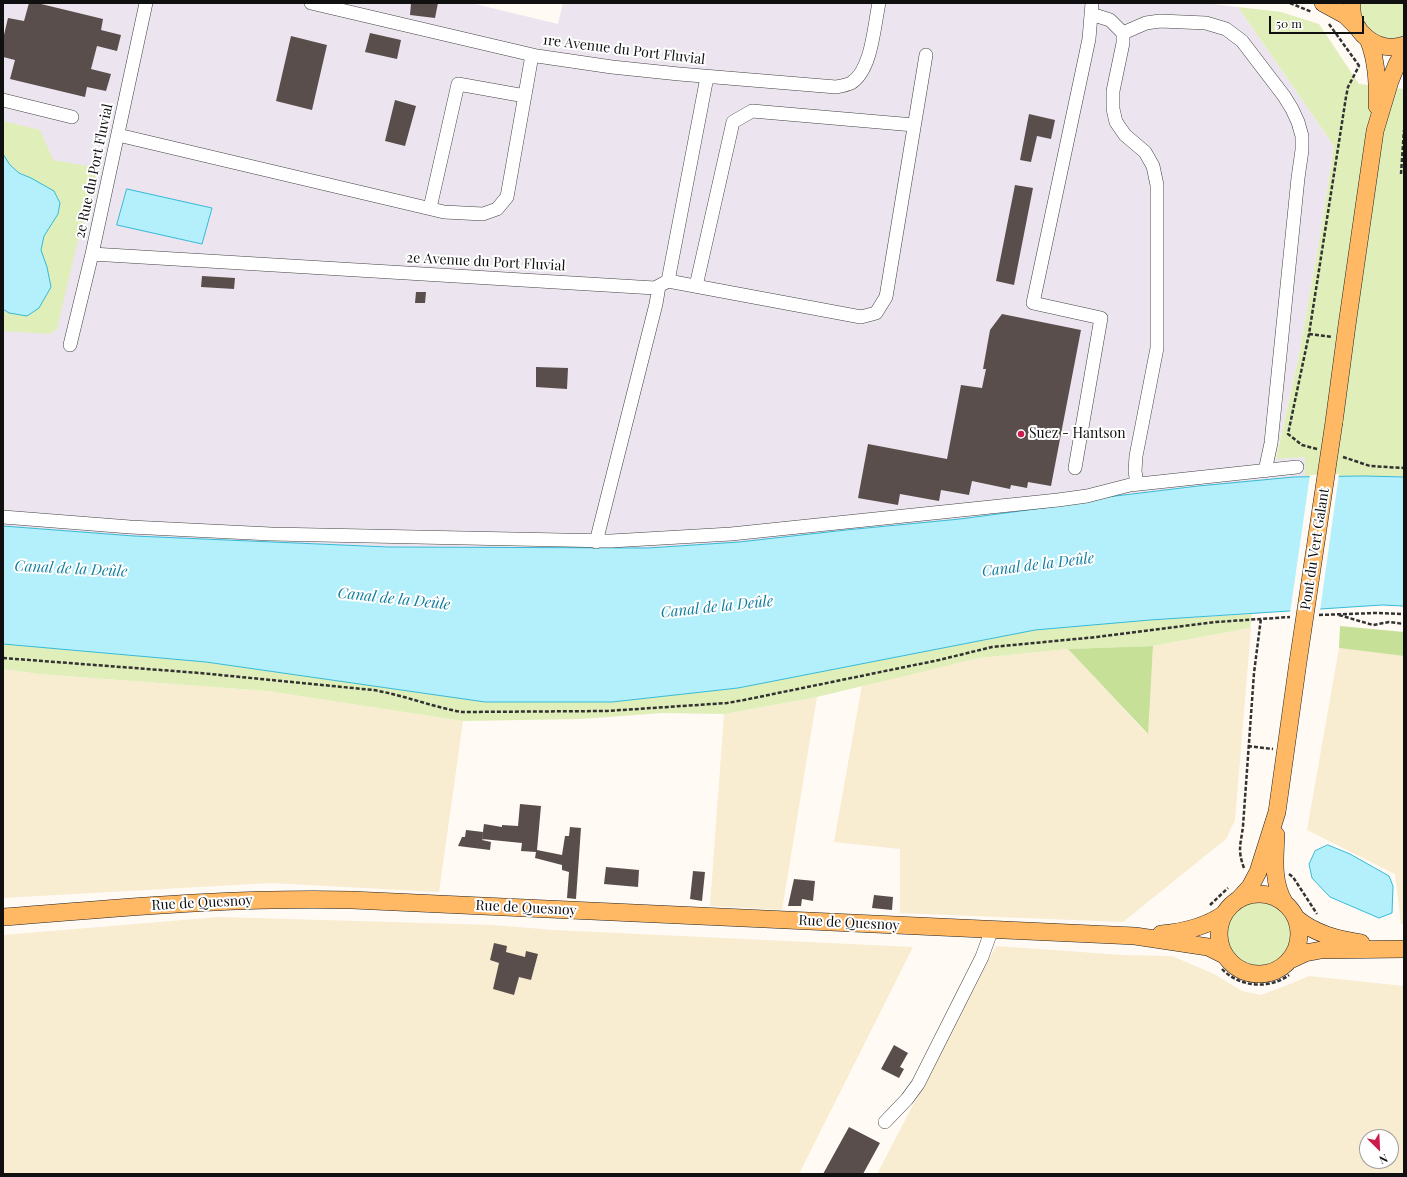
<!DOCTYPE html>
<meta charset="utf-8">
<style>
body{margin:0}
#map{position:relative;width:1407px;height:1177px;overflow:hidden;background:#fffaf4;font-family:"Playfair Display",serif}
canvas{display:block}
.frame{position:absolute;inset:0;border:4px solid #101010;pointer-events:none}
.north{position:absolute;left:1359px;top:1129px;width:40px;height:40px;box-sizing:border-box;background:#fff;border:1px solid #9f9f9f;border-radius:50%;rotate:156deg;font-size:11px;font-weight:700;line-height:16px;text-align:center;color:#101010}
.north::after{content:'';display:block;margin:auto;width:14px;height:18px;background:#cd1c4b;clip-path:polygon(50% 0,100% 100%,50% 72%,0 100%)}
.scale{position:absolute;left:1269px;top:16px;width:95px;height:18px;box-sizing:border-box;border:2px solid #101010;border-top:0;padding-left:5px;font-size:12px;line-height:14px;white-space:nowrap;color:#101010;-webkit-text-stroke:3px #fff;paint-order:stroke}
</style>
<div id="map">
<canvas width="1407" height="1177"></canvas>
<div class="frame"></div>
<div class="north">N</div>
<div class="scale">50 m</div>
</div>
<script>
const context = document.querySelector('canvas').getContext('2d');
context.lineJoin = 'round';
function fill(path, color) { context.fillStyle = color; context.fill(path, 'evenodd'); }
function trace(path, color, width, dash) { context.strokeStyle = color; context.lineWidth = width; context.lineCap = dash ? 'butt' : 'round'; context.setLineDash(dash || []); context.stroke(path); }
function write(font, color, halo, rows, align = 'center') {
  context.font = font + ' "Playfair Display",serif'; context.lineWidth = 4; context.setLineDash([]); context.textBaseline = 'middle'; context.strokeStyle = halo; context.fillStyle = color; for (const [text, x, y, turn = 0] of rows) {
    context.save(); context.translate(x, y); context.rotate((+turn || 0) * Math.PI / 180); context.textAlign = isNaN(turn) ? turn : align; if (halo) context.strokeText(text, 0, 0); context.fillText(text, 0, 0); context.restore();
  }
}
fill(new Path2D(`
 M3 3H471L558 24 563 3H1204L1238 7 1334 146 1321 230 1300 350 1276 458 1305 457V477L1198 486 1225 482 1099 498 1073 504 960 519 846 530 739 542 648 548 388 547 134 536 3 526Z`), '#ece5ef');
fill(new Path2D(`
 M1251 628 1235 820 1226 839 1123 922 900 913V849L834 842 862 685 979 658 1068 649 1147 734 1153 646Z
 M1339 648 1404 656V924H1401L1395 874 1307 830Z
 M3 669 39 674 267 691 463 721 439 892 271 883 3 898Z
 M817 697 782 910 710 906 724 714Z
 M220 917 493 925 554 930 913 947 799 1174H3V935Z
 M996 946 1123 955 1172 956 1214 974 1242 991 1261 995 1285 986 1309 976 1404 986V1174H877ZM1367 1137H1391V1161H1367Z`), '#f8ecd1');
fill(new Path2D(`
 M1360 3H1404V38C1379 44 1360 29 1360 3Z
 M1238 7 1281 12 1319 24 1359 84 1404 89V477L1364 476 1305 477V457L1276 459 1300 350 1321 230 1334 146Z
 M3 121 40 130 53 160 99 168 75 252 57 329 50 334 3 331V309L9 313 51 287 47 267 41 251 44 236 50 226 31 178 19 173 10 165 3 154Z
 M1252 614 1250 628 1153 646 1068 649 979 658 817 697 724 714 662 713 581 719 463 721 267 691 39 674 3 669V644L206 662 485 702H612L738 688 1035 630 1150 620Z
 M1227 934a32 32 0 1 1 64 0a32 32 0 1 1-64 0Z`), '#e0eeb9');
fill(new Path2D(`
 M1340 626 1404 632V656L1339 648Z
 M1153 646 1148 734 1068 649Z`), '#c7e097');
const water = new Path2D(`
 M3 154 10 165 19 173 31 178 54 191 60 203 58 214 44 236 41 250 47 267 51 287 39 308 27 316 9 313 3 309Z
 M127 189 212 208 202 244 117 225Z
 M1364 476 1404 477V606L1382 605 1150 620 1035 630 738 688 612 702H485L206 662 3 644V526L134 536 388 547 648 548 739 542 846 530 960 519 1073 504 1099 498 1198 486 1294 477Z
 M1328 845 1350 854 1389 876 1393 886 1392 913 1379 918 1330 897 1312 878 1309 864 1315 851Z`);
fill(water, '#b4f0fb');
trace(water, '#35bad8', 1);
fill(new Path2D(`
 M1339 474 1320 611 1290 613 1310 475Z`), '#fffaf4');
fill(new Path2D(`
 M29 3H37L103 19 101 30 121 35 117 51 97 46 91 69 111 74 106 91 87 87 85 97 10 79 15 60 3 57V39L8 18 24 21Z
 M411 3H438L435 18 410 15Z
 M370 33 401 40 397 59 365 52Z
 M291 36 327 45 312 110 276 101Z
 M395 100 416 106 405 146 385 141Z
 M1029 114 1055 120 1051 139 1037 136 1031 162 1020 160Z
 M1015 185 1033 188 1014 285 996 281Z
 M202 276 235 278 234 289 201 287Z
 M416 292H426L425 303H415Z
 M1002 314 1081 330 1051 486 1028 482 1027 488 1011 485 1010 489 972 481 969 495 941 490 939 501 900 494 898 505 858 498 868 444 947 459 961 385 982 388 986 369H983L990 330Z
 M536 367 568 368 567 389 536 387Z
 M520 804 541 806 537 850 562 855 565 836H569L570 827 581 828 576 899 567 898 569 872 562 870V865L535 858 536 852 521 851 522 843 482 839 484 824 502 827V825L518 826Z
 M466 830 483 832 482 840 491 842 490 850 458 846 462 837H465Z
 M606 867 639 870 638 887 604 884Z
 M693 871 705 872 702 901 690 899Z
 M794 879 815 881 813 901 802 899 801 906H788Z
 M874 895 893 897 892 910 872 908Z
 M494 943 507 946 506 952 525 957 526 951 538 954 531 980 519 977 514 995 493 989 499 963 490 960Z
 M894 1045 908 1053 900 1067 904 1069 899 1078 881 1069Z
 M849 1127 880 1143 863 1174H823Z`), '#5a4e4c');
const minor = new Path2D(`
 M311 3 537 56 612 67 679 74 836 87C841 86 847 85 851 83 872 70 874 26 879 3
 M1091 14 1110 20 1123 33V43L1113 91V109L1116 122 1125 135 1145 152 1153 166 1157 185V348L1136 456 1135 471 1137 484
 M1123 33 1146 23 1160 21 1206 23 1226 29 1242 41 1284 96 1292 109 1298 122 1302 136V150L1298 178 1271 443 1265 471
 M3 100 72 117
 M118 135 444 212 483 214 497 209 507 197 532 55
 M430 208 458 84 525 96
 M92 254 655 288 668 281 707 77
 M668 281 861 317 876 313 886 297 926 55
 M696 286 733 122 752 111 914 125
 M70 345 92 254 146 3
 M1075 468 1101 318 1033 303 1089 39 1092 3
 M3 517 130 527 271 534 611 541 731 534 1058 500 1087 496 1130 485 1297 467
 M596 542 656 304 659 286
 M885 1122 907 1099 918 1084 982 957 992 929`);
const major = new Path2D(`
 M1323 3 1345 15 1357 27
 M1352 3C1349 31 1377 54 1404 45
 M1368 39C1377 60 1378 83 1377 106
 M1334 422 1347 325 1375 131 1390 81 1397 64 1404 51
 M1276 835C1275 858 1272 881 1284 902
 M1219 934a40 40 0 1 1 80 0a40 40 0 1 1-80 0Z
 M1239 899 1250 887 1258 872 1277 812 1298 662
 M3 917C119 908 236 897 352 900L1135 936 1208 947 1224 955
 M1296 918C1315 934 1337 939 1361 943
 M1161 934C1183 932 1206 927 1224 914
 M1290 960 1305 953 1321 950 1404 949`);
trace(minor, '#434343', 14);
trace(major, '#212121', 18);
trace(new Path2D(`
 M1290 3 1312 12
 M1329 24 1360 67
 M1401 174 1404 130
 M1309 334 1332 337
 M1317 449 1302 445 1288 434 1309 334 1346 97 1348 87 1359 66
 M1343 457 1370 466 1404 468
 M1319 615 1376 613 1404 614
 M1339 615 1373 625 1389 622 1404 624
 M3 658 200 673 373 690C404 695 432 707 462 712L607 711 727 703 744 700 939 660 992 647 1097 637 1216 622 1290 617
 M1248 746 1273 749
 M1244 868C1237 849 1241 844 1243 826L1254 673 1261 618
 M1289 874 1293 877 1317 914
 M1210 905 1228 888
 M1222 969C1239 987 1269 990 1289 975`), '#323232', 2.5, [4, 2]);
trace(minor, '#fff', 13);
trace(major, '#ffb864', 17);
const majorBridge = new Path2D(`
 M1298 662 1334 422`);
trace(majorBridge, '#212121', 18, []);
trace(majorBridge, '#ffb864', 17);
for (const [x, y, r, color] of [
 [1021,434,4,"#cd1c4b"]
]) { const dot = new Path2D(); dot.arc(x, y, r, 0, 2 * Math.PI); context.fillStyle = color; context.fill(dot); trace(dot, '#fff', 1.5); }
write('14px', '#101010', '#fff', [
 ["1re Avenue du Port Fluvial",624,50,7],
 ["2e Rue du Port Fluvial",94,171,-78],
 ["2e Avenue du Port Fluvial",486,262,3],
 ["Pont du Vert Galant",1315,549,-81],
 ["Rue de Quesnoy",202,903,-3],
 ["Rue de Quesnoy",526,908,3],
 ["Rue de Quesnoy",849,923,3]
]);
write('14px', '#101010', '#fff', [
 ["Suez - Hantson",1029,434]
], 'left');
write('italic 15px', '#0e7e9e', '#fff', [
 ["Canal de la Deûle",1038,565,-7],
 ["Canal de la Deûle",71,569,3],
 ["Canal de la Deûle",394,599,6],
 ["Canal de la Deûle",717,607,-6]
]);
</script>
